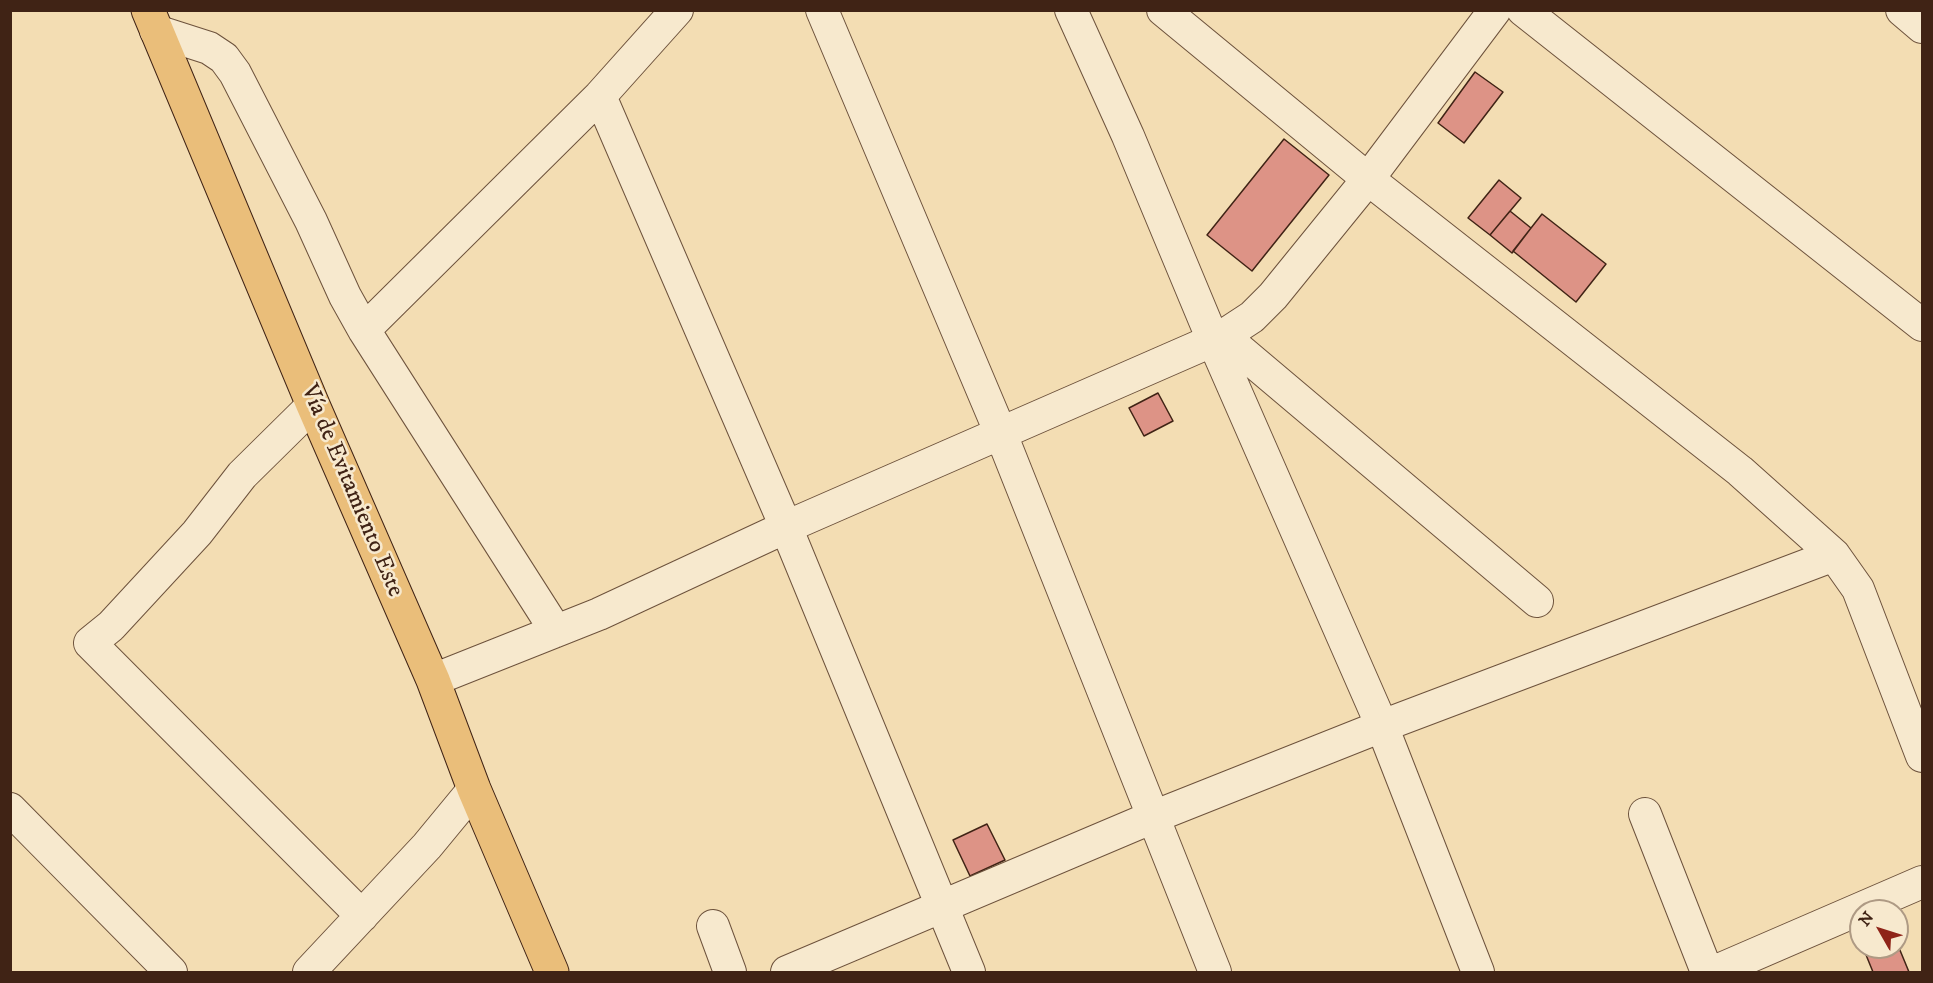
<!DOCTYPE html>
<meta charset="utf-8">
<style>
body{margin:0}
#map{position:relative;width:1933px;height:983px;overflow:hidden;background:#f3ddb3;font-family:"IM FELL DW Pica",serif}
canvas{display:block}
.frame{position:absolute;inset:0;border:12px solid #402315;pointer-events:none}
.north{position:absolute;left:1849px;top:899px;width:60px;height:60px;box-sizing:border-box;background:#f7e9ce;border:2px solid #ae9a84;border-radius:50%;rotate:309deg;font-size:16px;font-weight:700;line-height:24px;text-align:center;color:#402315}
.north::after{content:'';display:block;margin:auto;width:21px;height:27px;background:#8f2418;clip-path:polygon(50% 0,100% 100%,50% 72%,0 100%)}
</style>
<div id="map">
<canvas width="1933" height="983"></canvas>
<div class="frame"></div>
<div class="north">N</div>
</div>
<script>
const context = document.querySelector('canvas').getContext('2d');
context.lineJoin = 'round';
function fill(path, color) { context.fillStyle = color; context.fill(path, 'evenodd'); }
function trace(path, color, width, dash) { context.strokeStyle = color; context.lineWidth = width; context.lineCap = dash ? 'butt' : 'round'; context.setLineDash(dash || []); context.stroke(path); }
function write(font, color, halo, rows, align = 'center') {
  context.font = font + ' "IM FELL DW Pica",serif'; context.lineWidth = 5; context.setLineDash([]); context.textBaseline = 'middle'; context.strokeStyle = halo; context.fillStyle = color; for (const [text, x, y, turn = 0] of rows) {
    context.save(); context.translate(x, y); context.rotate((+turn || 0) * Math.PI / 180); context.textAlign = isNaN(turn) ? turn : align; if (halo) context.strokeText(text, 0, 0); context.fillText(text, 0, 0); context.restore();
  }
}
const building = new Path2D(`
 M1475 72 1503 92 1464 143 1438 123Z
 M1284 139 1329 175 1252 271 1207 235Z
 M1499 180 1521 198 1490 235 1468 218Z
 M1510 211 1531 228 1512 253 1490 235Z
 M1542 214 1606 264 1576 302 1513 251Z
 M1158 393 1173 421 1144 436 1129 408Z
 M987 824 1005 860 970 876 953 840Z
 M1897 943 1909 972H1873L1864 950 1871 947H1897Z`);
fill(building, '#dd9386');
trace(building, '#402315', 1.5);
const minor = new Path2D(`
 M822 10 1001 434 1215 972
 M1071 10 1128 136 1213 340 1382 726 1478 972
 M1163 10 1368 179 1740 471 1834 555 1858 589 1922 756
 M1523 10 1922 325
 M1902 10 1922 27
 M156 31 209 48 224 58 235 73 311 221 345 296 364 330 556 631
 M600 96 786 527 969 972
 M364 330 600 96 677 10
 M1223 336 1537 601
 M313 405 242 475 197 533 111 626 90 643 362 916
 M433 680 599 614 786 527 1223 336 1252 317 1273 296 1368 179 1495 10
 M10 809 171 972
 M1645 814 1707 972
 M713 926 730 972
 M309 972 427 846 474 789
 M787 972 1153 817 1382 726 1834 555
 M1714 972 1922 882`);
const highway = new Path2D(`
 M148 10 313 405 433 680 474 789 552 972`);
trace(minor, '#6d523c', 34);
trace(highway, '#402315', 35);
trace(minor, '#f7e9ce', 32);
trace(highway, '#eabe7a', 33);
write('24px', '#402315', '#f7e9ce', [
 ["Vía de Evitamiento Este",351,491,67]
]);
</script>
